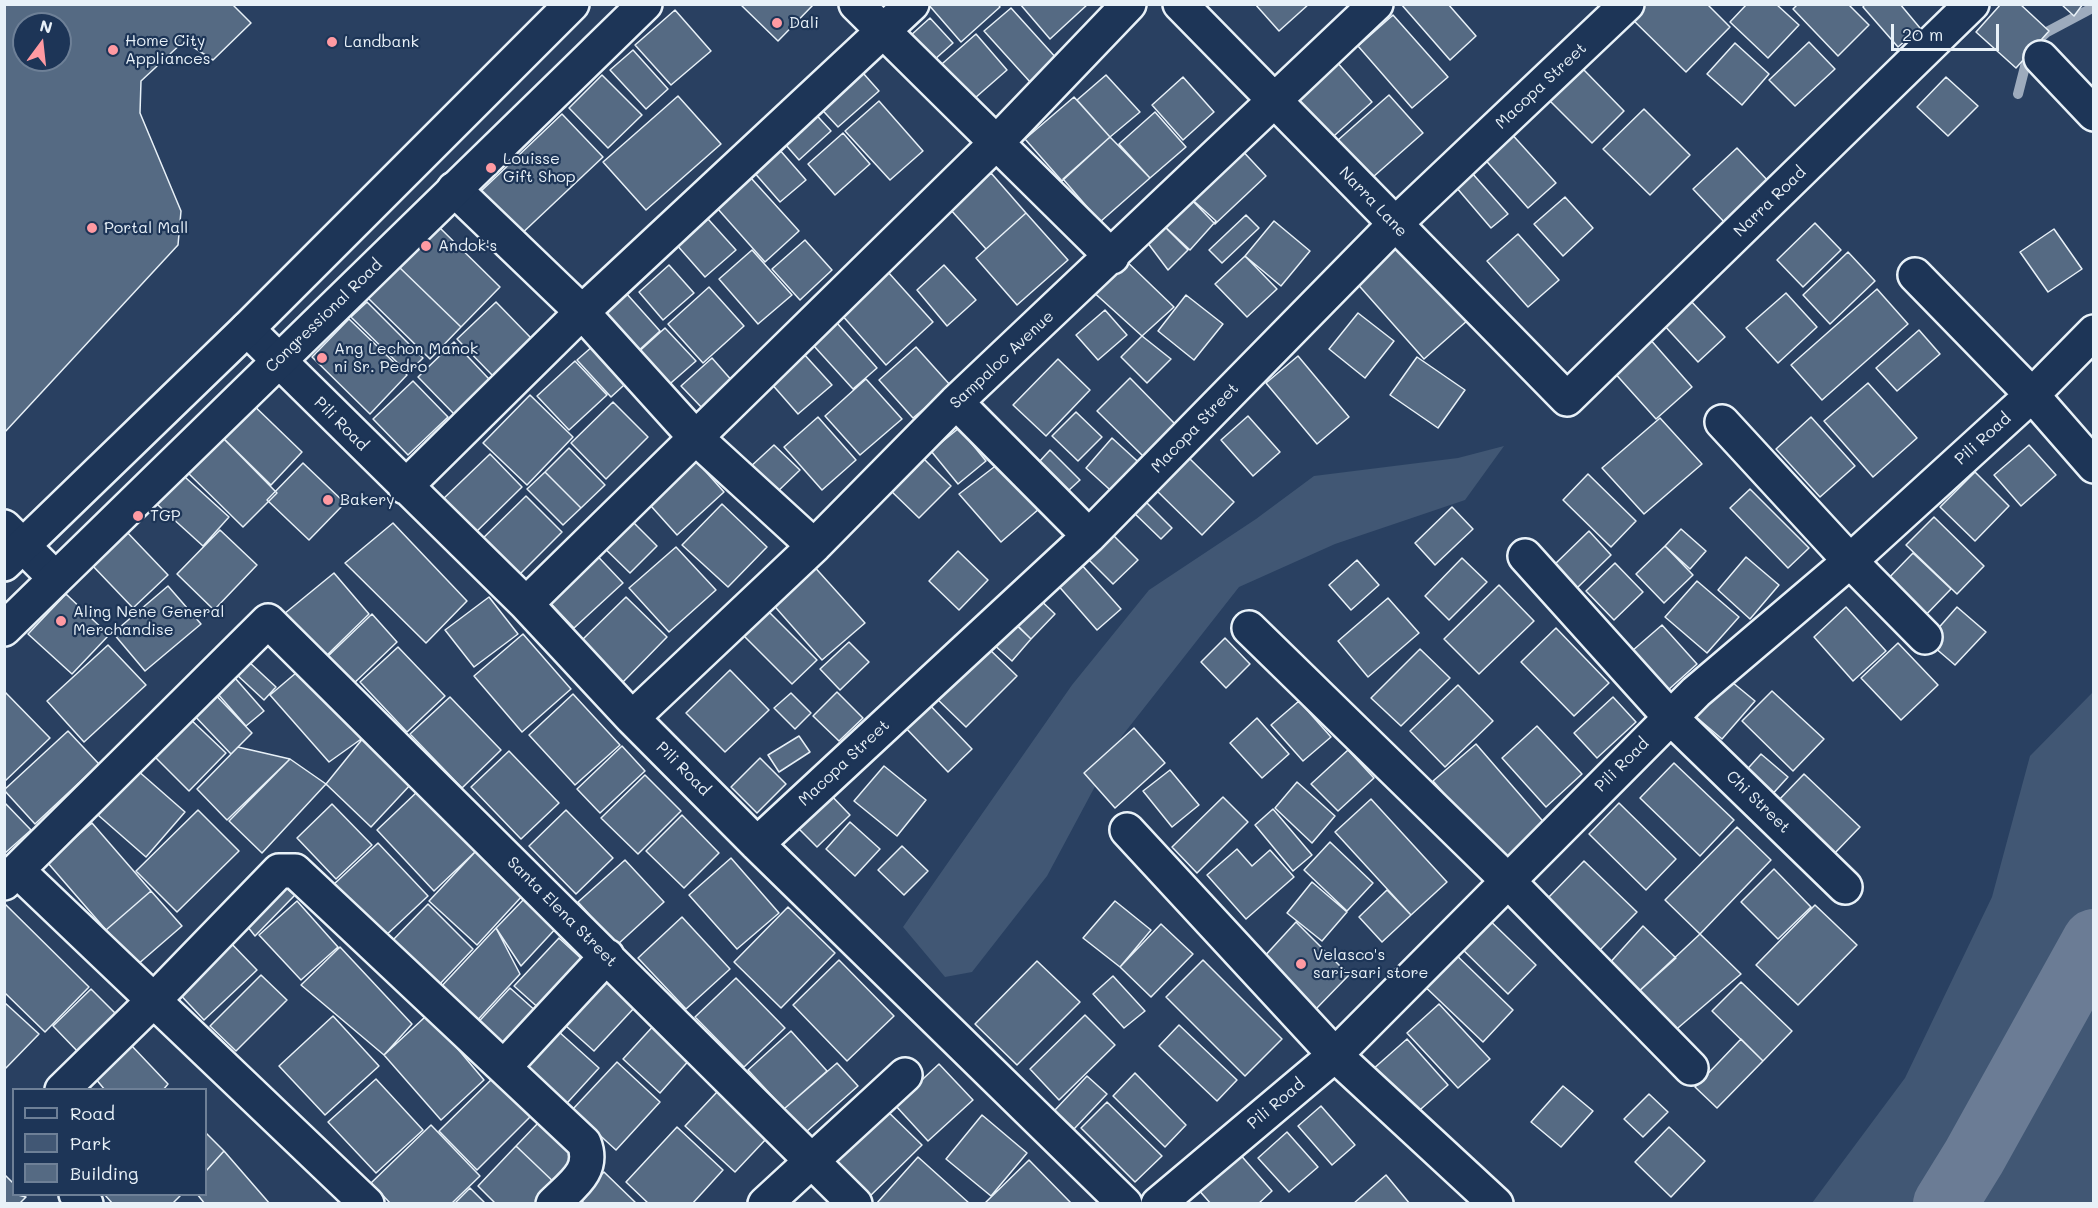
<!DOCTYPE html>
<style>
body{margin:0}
#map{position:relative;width:2098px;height:1208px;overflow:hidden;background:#294061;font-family:Mali,sans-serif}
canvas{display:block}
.frame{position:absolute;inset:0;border:6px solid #e8f1f8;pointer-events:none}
.legend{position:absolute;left:12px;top:1088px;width:195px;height:108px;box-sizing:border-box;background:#1d3557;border:2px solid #6e8097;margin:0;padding:8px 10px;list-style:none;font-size:18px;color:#e8f1f8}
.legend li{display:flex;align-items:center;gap:12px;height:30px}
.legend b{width:30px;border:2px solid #6e8097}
.north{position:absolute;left:12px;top:12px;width:60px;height:60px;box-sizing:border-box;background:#1d3557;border:2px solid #6e8097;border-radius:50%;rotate:15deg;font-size:16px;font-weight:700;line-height:24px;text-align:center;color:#e8f1f8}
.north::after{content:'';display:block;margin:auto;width:21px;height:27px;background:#ff9aa2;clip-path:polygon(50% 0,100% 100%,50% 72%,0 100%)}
.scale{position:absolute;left:1891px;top:24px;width:108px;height:27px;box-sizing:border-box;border:3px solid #e8f1f8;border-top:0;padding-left:8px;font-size:18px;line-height:21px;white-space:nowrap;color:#e8f1f8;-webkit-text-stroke:4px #1d3557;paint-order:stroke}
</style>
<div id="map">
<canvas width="2098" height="1208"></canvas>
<div class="frame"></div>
<ul class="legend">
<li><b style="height:8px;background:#1d3557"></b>Road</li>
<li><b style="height:16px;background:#415774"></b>Park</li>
<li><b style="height:16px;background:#556a83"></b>Building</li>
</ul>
<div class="north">N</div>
<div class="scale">20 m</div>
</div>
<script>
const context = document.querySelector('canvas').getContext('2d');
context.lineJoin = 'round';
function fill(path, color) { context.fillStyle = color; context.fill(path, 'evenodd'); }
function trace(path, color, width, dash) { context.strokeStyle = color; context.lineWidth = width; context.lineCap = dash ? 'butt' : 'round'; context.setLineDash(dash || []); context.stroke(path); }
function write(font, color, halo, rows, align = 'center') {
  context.font = font + ' Mali,sans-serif'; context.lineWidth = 4.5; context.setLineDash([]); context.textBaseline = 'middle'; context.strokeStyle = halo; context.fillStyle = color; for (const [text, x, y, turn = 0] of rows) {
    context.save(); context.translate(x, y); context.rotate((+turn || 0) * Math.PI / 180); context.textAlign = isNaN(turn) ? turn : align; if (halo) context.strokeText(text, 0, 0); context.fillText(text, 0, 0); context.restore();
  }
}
fill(new Path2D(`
 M1504 446 1465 500 1335 544 1239 587 1122 736 1047 876 972 972 945 977 903 927 1072 685 1149 590 1256 519 1314 476 1458 458Z
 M2093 692V1203H1812L1905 1078 1992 897 2030 756Z`), '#415774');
trace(new Path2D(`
 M2039 39 2047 32 2094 7
 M2018 94 2029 51`), '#9dabbd', 10);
trace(new Path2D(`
 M1945 1204 1974 1157 2094 941`), '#6b7c95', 64);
const building = new Path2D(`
 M4 4H232L251 23 213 60 184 41 141 81 140 113 181 211 178 245 4 433ZM24 24H60V60H24Z
 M740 4H814L778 41Z
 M928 4H998L1000 7 961 42Z
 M1020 4H1088L1050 39Z
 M1255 4H1309L1279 31Z
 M1401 4H1448L1476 36 1450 60Z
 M1642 4H1707L1730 27 1686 72 1630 17Z
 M1747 4H1776L1799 25 1768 58 1730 22Z
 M1798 4H1848L1869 25 1838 56 1793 9Z
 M1865 4H1900L1920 28 1898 47 1863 7Z
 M2001 4H2020L2049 31 2016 68 1976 32Z
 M2061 4H2083L2074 16Z
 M1011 8 1058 60 1031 83 984 31Z
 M675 10 711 51 671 85 635 45Z
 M1393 15 1448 77 1412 108 1358 46Z
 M930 18 953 43 933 61 910 36Z
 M976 34 1007 70 967 105 935 70Z
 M1809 42 1835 69 1795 106 1769 80Z
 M1735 43 1769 74 1742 105 1707 74Z
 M633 50 668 89 646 109 610 70Z
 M1336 61 1372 102 1326 143 1289 102Z
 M855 64 879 91 838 127 814 101Z
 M1583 69 1624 111 1592 143 1550 101Z
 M602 75 642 115 608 148 569 108Z
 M1106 75 1140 112 1110 137 1077 100Z
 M1183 77 1214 112 1183 140 1152 105Z
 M1946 77 1978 106 1948 136 1917 107Z
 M1389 95 1423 133 1373 177 1338 140Z
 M678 96 721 144 646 210 603 162Z
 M1074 97 1110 137 1062 181 1025 139Z
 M879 101 923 151 890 180 845 131Z
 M810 108 831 131 799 160 778 136Z
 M1644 109 1690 155 1650 195 1603 149Z
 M1155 112 1186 147 1150 178 1119 144Z
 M562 114 603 157 517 238 477 195Z
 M1509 131 1556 183 1528 208 1481 155Z
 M843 133 870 164 835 195 808 164Z
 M1110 137 1150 178 1100 222 1063 179Z
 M772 141 806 180 780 202 746 163Z
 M1238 146 1266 176 1215 224 1186 194Z
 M1737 148 1770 183 1726 224 1693 189Z
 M991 173 1026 213 986 249 950 209Z
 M1472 173 1508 214 1491 228 1456 187Z
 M751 178 799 231 765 262 717 208Z
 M1186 194 1216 221 1190 250 1160 222Z
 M1565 197 1593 228 1563 256 1534 224Z
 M699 209 736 250 705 277 668 235Z
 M1026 213 1068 260 1017 305 976 258Z
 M1246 215 1259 228 1222 263 1209 250Z
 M1274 221 1310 251 1281 286 1245 256Z
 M1160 222 1188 250 1168 270 1144 238Z
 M1815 223 1841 250 1803 287 1777 260Z
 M439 227 500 287 461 327 399 267Z
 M2054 229 2082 269 2048 292 2020 252Z
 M1518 234 1559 280 1528 307 1487 261Z
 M805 240 832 270 800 300 772 269Z
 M1398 242 1468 320 1424 359 1354 280Z
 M752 250 792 295 758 324 719 279Z
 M1848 252 1875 281 1830 324 1803 295Z
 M1121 256 1174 307 1142 336 1090 289Z
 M1245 256 1277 289 1247 317 1215 284Z
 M669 265 694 293 663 320 639 292Z
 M944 265 976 300 947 326 917 290Z
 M399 267 461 327 430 359 368 298Z
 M888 272 933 322 886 365 841 314Z
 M617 283 660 331 637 352 594 303Z
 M709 287 744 326 703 363 668 324Z
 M1877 289 1908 324 1822 400 1791 365Z
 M1786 293 1817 327 1778 363 1746 328Z
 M1186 295 1223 324 1194 360 1158 331Z
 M1689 299 1725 337 1698 362 1663 324Z
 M367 302 423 358 408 373 351 317Z
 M496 302 532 339 493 376 457 339Z
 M1105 310 1127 335 1098 360 1076 335Z
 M1358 313 1394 341 1365 378 1329 349Z
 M829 314 877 368 853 389 804 335Z
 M349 319 407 375 370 414 312 357Z
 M665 328 696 361 664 389 634 356Z
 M1919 330 1940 354 1897 391 1876 368Z
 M1142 336 1171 359 1147 383 1121 357Z
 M602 338 635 375 611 397 577 360Z
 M1649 338 1692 387 1656 419 1612 370Z
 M454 342 489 379 454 414 418 377Z
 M916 347 951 386 913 418 879 380Z
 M803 353 832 385 798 414 770 382Z
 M1298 356 1349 417 1317 444 1266 383Z
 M1417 357 1465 390 1438 428 1390 395Z
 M712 358 734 383 704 410 681 386Z
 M1058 359 1090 390 1046 436 1013 405Z
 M575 361 607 395 569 430 537 396Z
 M1130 378 1175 424 1143 456 1097 411Z
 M866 379 902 419 860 455 825 416Z
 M413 381 448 417 408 455 373 419Z
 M1868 383 1917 438 1873 477 1824 421Z
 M530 395 573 437 527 485 483 443Z
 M246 398 302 452 271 485 215 430Z
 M613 402 648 437 606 479 571 443Z
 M1076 412 1102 437 1078 461 1052 436Z
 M1248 416 1280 452 1253 476 1221 440Z
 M818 417 856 460 822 490 784 447Z
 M1811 417 1855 466 1820 497 1776 449Z
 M1660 418 1702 464 1644 514 1602 468Z
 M959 428 986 461 958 484 931 451Z
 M219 434 277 493 243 527 184 469Z
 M1112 438 1146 469 1119 498 1086 468Z
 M774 445 800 470 775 494 749 468Z
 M2029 445 2056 475 2021 506 1994 475Z
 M569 448 605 485 581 508 545 472Z
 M1050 450 1080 480 1068 491 1039 462Z
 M490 454 522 487 473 535 441 501Z
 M690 454 724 492 677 535 642 496Z
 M920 455 951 486 919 518 888 488Z
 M1188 457 1234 502 1202 535 1155 489Z
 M303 463 345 503 309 540 267 500Z
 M998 464 1047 502 1001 542 959 494Z
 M175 468 229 517 203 546 148 496Z
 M545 472 581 508 563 525 527 489Z
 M1975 472 2009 506 1975 541 1940 507Z
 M1588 474 1636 521 1611 547 1563 500Z
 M1750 489 1809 548 1788 568 1730 508Z
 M526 496 562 532 513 581 476 545Z
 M1142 498 1172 528 1161 539 1131 510Z
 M722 504 767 547 728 587 682 545Z
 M1452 507 1473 529 1435 565 1415 543Z
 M621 510 657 546 630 573 594 538Z
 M1934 517 1984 566 1957 594 1906 545Z
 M393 523 467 601 426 643 345 563Z
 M1681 529 1706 551 1690 569 1665 546Z
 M125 530 168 575 133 608 90 563Z
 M220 530 257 565 214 610 177 574Z
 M1589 531 1611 555 1577 588 1554 565Z
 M1112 534 1138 560 1113 584 1087 558Z
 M587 545 623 583 574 628 540 592Z
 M1665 546 1693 575 1664 603 1636 574Z
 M676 547 716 590 669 632 629 588Z
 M958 551 988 580 959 610 929 581Z
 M1913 553 1951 589 1918 623 1880 587Z
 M1746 557 1779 585 1750 619 1718 590Z
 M1462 558 1487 582 1449 620 1425 596Z
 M1357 560 1379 585 1351 610 1329 585Z
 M811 563 865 623 822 660 769 600Z
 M1080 563 1121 609 1097 630 1056 583Z
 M1615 563 1643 592 1614 620 1586 591Z
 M334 573 369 614 321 661 284 614Z
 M1697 581 1739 617 1707 653 1665 617Z
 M1499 585 1534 621 1479 674 1444 639Z
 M168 586 201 624 145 671 113 633Z
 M66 594 109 635 72 674 28 634Z
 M1035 595 1055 614 1031 639 1011 619Z
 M489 597 518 634 474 667 445 630Z
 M626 597 667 637 622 683 580 642Z
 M1388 598 1419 633 1368 677 1338 641Z
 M1846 607 1886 651 1853 681 1814 637Z
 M1957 607 1986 632 1955 665 1927 641Z
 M766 609 817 660 792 684 742 634Z
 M372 614 397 642 350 687 324 660Z
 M1012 621 1031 639 1012 661 992 643Z
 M1662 625 1697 664 1667 691 1632 651Z
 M1556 628 1609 683 1574 716 1521 662Z
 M523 634 571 689 522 732 474 676Z
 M1225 638 1250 664 1226 688 1201 662Z
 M849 642 869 662 840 690 820 669Z
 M1898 643 1938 685 1901 720 1861 678Z
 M984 644 1017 676 966 727 933 695Z
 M108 645 146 685 84 742 47 701Z
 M398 647 445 696 407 732 360 682Z
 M1420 649 1450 678 1401 726 1371 698Z
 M248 661 276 687 264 700 236 674Z
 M303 667 364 737 329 762 270 695Z
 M228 670 264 711 246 726 210 685Z
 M730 670 769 710 725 752 686 713Z
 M1721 673 1755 701 1722 739 1689 711Z
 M1458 685 1493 721 1445 767 1410 731Z
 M208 687 252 733 231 754 189 710Z
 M4 691 50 738 4 782Z
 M1772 691 1824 739 1793 771 1742 721Z
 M837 692 863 718 839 741 813 716Z
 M791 693 811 713 795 729 774 708Z
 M573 694 620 745 575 785 529 735Z
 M450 697 501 750 462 788 410 734Z
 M1613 697 1636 722 1597 758 1574 733Z
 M924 699 972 749 948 772 900 722Z
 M1299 701 1331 737 1303 761 1271 725Z
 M187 716 226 753 189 791 151 753Z
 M1257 718 1289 754 1262 778 1230 743Z
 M1537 726 1582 774 1546 807 1502 758Z
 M1134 728 1165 763 1115 808 1084 773Z
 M68 731 99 764 35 824 4 790Z
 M799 736 810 752 779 772 768 755Z
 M364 737 412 783 371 827 326 784Z
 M1476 744 1547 826 1504 862 1433 781Z
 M622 746 645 771 600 813 577 789Z
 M238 747 290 759 227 820 197 789Z
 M1348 750 1374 778 1338 811 1311 784Z
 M509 751 559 803 521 839 471 787Z
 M1761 754 1788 777 1768 799 1741 776Z
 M760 758 786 784 757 813 731 787Z
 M290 759 326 784 262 853 229 821Z
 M1674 763 1734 820 1700 856 1640 798Z
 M884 766 926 800 897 836 854 801Z
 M137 770 185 812 146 857 98 815Z
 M1170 770 1199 805 1172 827 1143 791Z
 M1804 774 1860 827 1831 857 1775 804Z
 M645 775 681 811 638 854 601 818Z
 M1297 782 1335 816 1312 843 1275 808Z
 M418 791 476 851 434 891 377 830Z
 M827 791 850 815 817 847 794 824Z
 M1223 797 1248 822 1197 873 1172 847Z
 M1371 799 1447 882 1411 915 1335 832Z
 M4 802 31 830 4 854Z
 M1619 803 1676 859 1646 890 1589 834Z
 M332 804 372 845 336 879 297 838Z
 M1273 809 1312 855 1293 871 1255 825Z
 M198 810 239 851 177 912 136 871Z
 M566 810 613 858 576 894 529 846Z
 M682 815 719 853 684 888 646 851Z
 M850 822 880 849 855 876 826 849Z
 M92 823 151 891 106 930 47 862Z
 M1737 827 1771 860 1700 934 1665 900Z
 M1330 842 1373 883 1347 911 1304 870Z
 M378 843 428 896 383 938 333 885Z
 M902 846 928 871 904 895 878 870Z
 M1237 849 1252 866 1270 850 1294 877 1246 919 1207 875Z
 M476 851 523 895 477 945 429 901Z
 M731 858 779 913 737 949 689 895Z
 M625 860 664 902 617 945 578 902Z
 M1584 861 1637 912 1599 951 1546 900Z
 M1774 869 1811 907 1778 939 1741 902Z
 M278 882 295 895 255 936 240 917Z
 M1312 882 1347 912 1322 941 1287 913Z
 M1387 890 1411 915 1382 942 1359 917Z
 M151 891 182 926 137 965 106 930Z
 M527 896 559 925 521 966 496 928Z
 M297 901 338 947 301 980 259 935Z
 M1115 901 1151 930 1120 967 1083 938Z
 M4 903 89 987 45 1032 4 992Z
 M428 904 473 949 437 987 390 943Z
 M1815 905 1857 945 1798 1005 1756 965Z
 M788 907 835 953 781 1008 734 962Z
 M1481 912 1536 965 1508 994 1454 941Z
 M682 917 730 969 686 1009 638 958Z
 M1296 922 1349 975 1312 1013 1262 959Z
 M1161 924 1193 954 1151 997 1120 967Z
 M1643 926 1676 958 1636 994 1607 966Z
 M496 928 520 974 473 1025 437 991Z
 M1700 934 1741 974 1672 1033 1636 994Z
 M225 937 257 970 204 1020 173 987Z
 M559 938 586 963 542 1011 514 986Z
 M340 947 412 1024 384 1055 301 985Z
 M1449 948 1513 1010 1483 1042 1418 980Z
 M839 960 894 1016 847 1061 793 1005Z
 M1203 960 1282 1039 1245 1076 1166 997Z
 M1037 961 1080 1002 1017 1065 975 1024Z
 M261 975 287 1000 236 1051 210 1026Z
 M1113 976 1145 1011 1124 1028 1093 994Z
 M736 978 785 1028 744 1067 695 1017Z
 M607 982 635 1007 594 1051 566 1026Z
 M1741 982 1792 1031 1763 1061 1712 1011Z
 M510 988 538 1013 498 1057 470 1031Z
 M91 989 120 1018 82 1056 53 1026Z
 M4 1002 39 1034 4 1070Z
 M1439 1004 1490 1059 1458 1088 1407 1033Z
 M1085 1015 1115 1045 1059 1100 1030 1069Z
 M333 1016 379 1066 325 1115 279 1066Z
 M425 1017 452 1042 484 1080 441 1120 384 1055Z
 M656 1023 692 1057 660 1093 623 1059Z
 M1179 1025 1237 1080 1217 1101 1159 1046Z
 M558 1031 599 1068 558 1113 517 1075Z
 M791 1031 827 1071 784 1109 748 1070Z
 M1407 1039 1448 1085 1413 1116 1372 1070Z
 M1741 1039 1763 1061 1717 1108 1695 1087Z
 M131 1045 168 1084 163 1090H105L95 1078Z
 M617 1062 660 1102 616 1150 572 1110Z
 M837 1063 858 1086 806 1132 784 1109Z
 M939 1064 973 1100 928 1141 895 1105Z
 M1135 1073 1186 1125 1165 1147 1113 1096Z
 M495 1076 533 1114 477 1170 439 1131Z
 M1087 1076 1107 1094 1074 1129 1054 1111Z
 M376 1079 423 1130 376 1173 328 1122Z
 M1563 1086 1593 1111 1561 1147 1531 1122Z
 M717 1092 767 1138 735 1172 685 1126Z
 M1649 1094 1668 1112 1643 1137 1624 1119Z
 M877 1101 922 1145 865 1201 821 1157Z
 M1107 1102 1162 1156 1135 1182 1081 1128Z
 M1321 1106 1355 1145 1332 1165 1298 1126Z
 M982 1115 1027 1153 991 1196 946 1159Z
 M541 1120 584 1161 559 1187 516 1146Z
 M431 1125 480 1176 451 1204H391L371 1183Z
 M677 1127 723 1170 692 1204H649L626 1182Z
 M1669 1127 1705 1161 1671 1197 1635 1162Z
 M1287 1132 1318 1167 1289 1192 1258 1158Z
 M206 1133 224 1151 206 1171Z
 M516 1146 559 1187 542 1204H496L478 1186Z
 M224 1151 270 1204H205L197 1194H206V1171Z
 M1238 1152 1272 1191 1258 1204H1211L1197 1188Z
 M918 1157 969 1203 968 1204H876Z
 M1029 1160 1071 1203 984 1204Z
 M604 1172 637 1204H585L579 1198Z
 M4 1174 14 1184V1194L26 1197 19 1204H4Z
 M1386 1175 1410 1204H1353Z
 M470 1188 486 1204H454Z
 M104 1194H182L172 1204H113Z`);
fill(building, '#556a83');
trace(building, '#e8f1f8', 1.5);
const minor = new Path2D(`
 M856 4 1112 257
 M1180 4 1567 399 1972 4
 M2041 58 2094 114
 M454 189 582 312 695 437 814 546
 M1915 275 2032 395 2094 466
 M247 329 526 604 632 718 757 844 1125 1204
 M956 402 1089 536
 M1722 422 1850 561 1925 637
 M405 487 582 312 912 4
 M4 527 55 578
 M1525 556 1670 717 1845 887
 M526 604 996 143 1129 4
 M1249 628 1506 879 1691 1068
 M632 718 814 546 956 402 1376 4
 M1127 830 1335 1055 1496 1204
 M757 844 1089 536 1395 224 1627 4
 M17 870 367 1204
 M4 883 268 621 855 1204
 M504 1067 607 956
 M62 1090 154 1000 279 871H295L584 1143C595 1171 572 1185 553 1204
 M76 1194 86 1204
 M765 1204 905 1075
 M1158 1204 1335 1055 1696 692 1850 561 2032 395 2094 332`);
const major = new Path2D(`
 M4 564 247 329 572 4
 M4 629 645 4`);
trace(minor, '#e8f1f8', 38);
trace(major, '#e8f1f8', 38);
trace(minor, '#1d3557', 33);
trace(major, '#1d3557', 33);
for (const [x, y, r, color] of [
 [777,23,6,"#ff9aa2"],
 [332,42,6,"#ff9aa2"],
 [113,50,6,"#ff9aa2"],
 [491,168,6,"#ff9aa2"],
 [92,228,6,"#ff9aa2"],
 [426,246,6,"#ff9aa2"],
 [322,358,6,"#ff9aa2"],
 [328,500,6,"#ff9aa2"],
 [138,516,6,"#ff9aa2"],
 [61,621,6,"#ff9aa2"],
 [1301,964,6,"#ff9aa2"]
]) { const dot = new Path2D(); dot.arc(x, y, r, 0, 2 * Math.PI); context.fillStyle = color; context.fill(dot); trace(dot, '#1d3557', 2); }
write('16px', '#e8f1f8', '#1d3557', [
 ["Dali",789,23],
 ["Home City",125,41],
 ["Appliances",125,59],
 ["Landbank",344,42],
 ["Louisse",503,159],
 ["Gift Shop",503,177],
 ["Portal Mall",104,228],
 ["Andok's",438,246],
 ["Ang Lechon Manok",334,349],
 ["ni Sr. Pedro",334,367],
 ["Bakery",340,500],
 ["TGP",150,516],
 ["Aling Nene General",73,612],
 ["Merchandise",73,630],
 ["Velasco's",1313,955],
 ["sari-sari store",1313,973]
], 'left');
write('16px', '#e8f1f8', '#1d3557', [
 ["Macopa Street",1541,86,-43],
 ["Narra Lane",1373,202,46],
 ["Narra Road",1770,202,-44],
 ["Congressional Road",324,316,-44],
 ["Sampaloc Avenue",1002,360,-43],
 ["Pili Road",341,424,45],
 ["Macopa Street",1195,428,-46],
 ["Pili Road",1983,439,-42],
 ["Macopa Street",844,763,-43],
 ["Pili Road",1622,765,-45],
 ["Pili Road",683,769,45],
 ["Chi Street",1758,802,44],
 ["Santa Elena Street",562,912,45],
 ["Pili Road",1276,1104,-40]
]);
</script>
